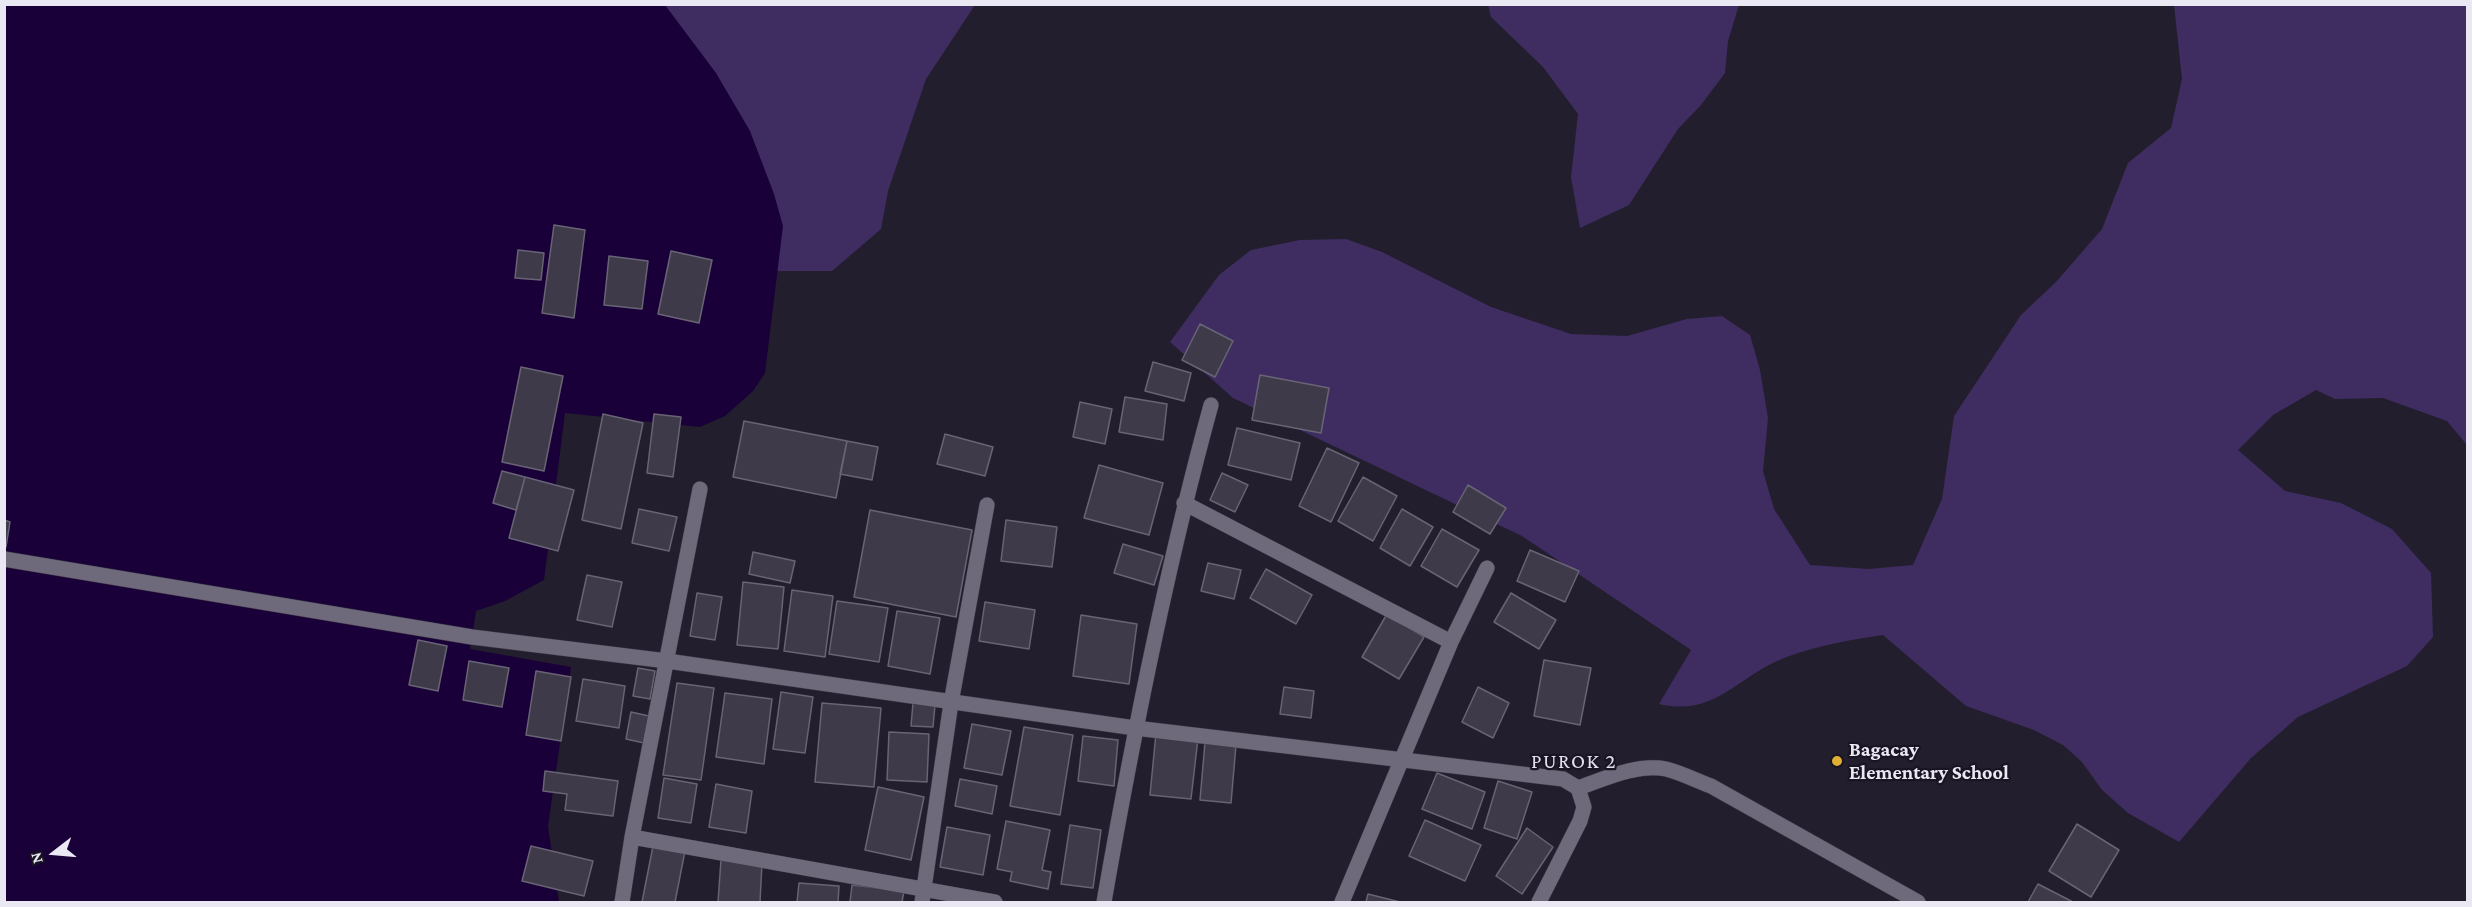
<!DOCTYPE html>
<style>
body{margin:0}
#map{position:relative;width:2472px;height:907px;overflow:hidden;background:#221e2d;font-family:"Crimson Pro",serif}
canvas{display:block}
.frame{position:absolute;inset:0;border:6px solid #eae8f2;pointer-events:none}
.north{position:absolute;left:24px;top:823px;width:60px;height:60px;-webkit-text-stroke:4px #191523;paint-order:stroke;rotate:254deg;font-size:16px;font-weight:700;line-height:24px;text-align:center;color:#eae8f2}
.north::after{content:'';display:block;margin:auto;width:21px;height:27px;background:#eae8f2;clip-path:polygon(50% 0,100% 100%,50% 72%,0 100%)}
</style>
<div id="map">
<canvas width="2472" height="907"></canvas>
<div class="frame"></div>
<div class="north">N</div>
</div>
<script>
const context = document.querySelector('canvas').getContext('2d');
context.lineJoin = 'round';
function fill(path, color) { context.fillStyle = color; context.fill(path, 'evenodd'); }
function trace(path, color, width, dash) { context.strokeStyle = color; context.lineWidth = width; context.lineCap = dash ? 'butt' : 'round'; context.setLineDash(dash || []); context.stroke(path); }
function write(font, color, halo, rows, align = 'center') {
  context.font = font + ' "Crimson Pro",serif'; context.lineWidth = 4.5; context.setLineDash([]); context.textBaseline = 'middle'; context.strokeStyle = halo; context.fillStyle = color; for (const [text, x, y, turn = 0] of rows) {
    context.save(); context.translate(x, y); context.rotate((+turn || 0) * Math.PI / 180); context.textAlign = isNaN(turn) ? turn : align; if (halo) context.strokeText(text, 0, 0); context.fillText(text, 0, 0); context.restore();
  }
}
fill(new Path2D(`
 M173 4 975 5 926 79 888 191 881 229 832 271H776Z
 M1488 5V4L1739 5 1728 41 1725 73 1701 105 1678 129 1629 205 1580 228 1571 177 1578 114 1543 67 1491 17Z
 M2174 5H2467V445L2447 421 2383 398 2335 399 2316 390 2273 415 2238 450 2285 491 2341 503 2392 529 2431 573 2433 637 2407 666 2298 717 2251 758 2179 842 2128 813 2102 790 2082 762 2063 745 2034 730 1966 706 1883 635C1848 640 1816 646 1784 658 1736 677 1716 717 1659 704L1691 650 1522 536 1233 398 1170 342 1219 275 1251 250 1300 240 1346 239 1382 252 1491 307 1571 334 1627 336 1687 319 1722 316 1750 335 1760 370 1768 418 1763 471 1774 509 1810 565 1869 569 1913 565 1942 499 1954 416 2021 315 2056 282 2102 229 2128 163 2171 128 2182 79Z`), '#3f2d62');
fill(new Path2D(`
 M5 5H665L716 73 750 131 774 194 783 226 765 373 753 391 725 416 700 427 565 413 544 580 505 601 476 611 470 649 571 667 548 826 559 902H5Z`), '#1a0039');
const building = new Path2D(`
 M554 225 585 230 574 318 542 313Z
 M518 250 544 253 541 280 515 278Z
 M671 251 712 260 699 323 658 314Z
 M609 256 648 261 642 309 604 305Z
 M1200 324 1233 341 1215 377 1182 360Z
 M1153 362 1191 373 1184 401 1145 391Z
 M521 367 563 376 544 471 502 462Z
 M1260 375 1329 388 1321 433 1252 420Z
 M1125 397 1167 404 1163 440 1119 432Z
 M1080 402 1112 409 1105 444 1073 437Z
 M603 414 643 423 621 529 582 520Z
 M654 414 681 417 673 477 647 473Z
 M744 421 847 441 836 498 733 477Z
 M1237 428 1300 443 1291 480 1228 465Z
 M945 434 993 447 985 476 937 464Z
 M847 441 878 447 872 480 840 474Z
 M1327 448 1359 463 1331 522 1299 506Z
 M1099 465 1163 483 1149 535 1084 518Z
 M502 471 525 477 516 510 493 503Z
 M1222 473 1248 485 1235 512 1210 500Z
 M525 477 574 490 558 551 509 538Z
 M1363 477 1397 496 1373 541 1338 521Z
 M1468 485 1506 508 1490 534 1453 512Z
 M639 509 677 517 669 551 632 543Z
 M1402 509 1433 527 1410 566 1380 548Z
 M870 510 972 530 956 617 854 597Z
 M4 520 10 522 6 547H4Z
 M1006 520 1057 527 1052 567 1001 561Z
 M1442 529 1479 550 1457 587 1421 566Z
 M1123 544 1163 556 1154 585 1114 573Z
 M1530 550 1579 571 1565 602 1517 581Z
 M753 552 795 561 790 583 749 574Z
 M1208 563 1241 570 1234 599 1201 591Z
 M1266 569 1312 595 1296 624 1250 598Z
 M587 575 622 582 612 627 577 620Z
 M743 582 784 587 778 649 737 645Z
 M792 590 833 596 825 657 784 651Z
 M697 593 722 597 715 640 690 636Z
 M1511 593 1556 620 1539 649 1494 622Z
 M837 601 888 608 879 662 829 654Z
 M985 602 1035 610 1029 649 979 641Z
 M897 611 940 618 930 674 888 666Z
 M1387 614 1424 637 1399 679 1362 657Z
 M1081 615 1137 624 1129 684 1073 676Z
 M418 640 447 646 438 691 409 685Z
 M1544 660 1591 668 1580 725 1534 716Z
 M469 661 509 668 502 707 463 700Z
 M638 668 655 671 650 699 633 696Z
 M536 671 571 677 561 741 526 735Z
 M583 679 625 686 619 728 576 721Z
 M677 683 714 688 701 780 663 775Z
 M1284 687 1314 691 1311 718 1280 714Z
 M1478 687 1509 703 1493 738 1462 722Z
 M781 692 813 697 805 753 773 749Z
 M725 693 772 699 764 764 716 757Z
 M822 703 881 708 874 787 815 782Z
 M913 703 935 705 933 727 911 726Z
 M631 712 649 716 644 743 626 739Z
 M972 724 1011 731 1002 775 964 768Z
 M1024 727 1073 735 1060 815 1010 806Z
 M889 732 929 734 927 782 887 780Z
 M1156 733 1198 738 1191 799 1150 795Z
 M1083 736 1118 740 1114 786 1078 781Z
 M1205 742 1236 745 1231 803 1200 800Z
 M545 771 618 781 613 816 565 810 567 794 543 791Z
 M1437 773 1485 792 1472 829 1422 809Z
 M664 778 697 784 691 823 658 818Z
 M960 779 997 786 992 814 955 806Z
 M1498 781 1532 792 1517 839 1484 828Z
 M716 784 752 791 746 833 709 827Z
 M878 787 924 797 911 860 865 850Z
 M1425 820 1481 845 1465 881 1409 856Z
 M1006 821 1050 830 1042 870 1051 872 1048 889 1010 881 1012 872 997 869Z
 M2077 824 2119 850 2091 897 2049 871Z
 M1070 825 1101 830 1093 888 1061 884Z
 M947 827 990 835 983 875 940 867Z
 M1527 828 1553 847 1522 894 1496 876Z
 M531 846 593 861 584 896 522 881Z
 M653 846 685 851 675 902H642Z
 M721 860 762 863 760 902H718Z
 M799 883 839 886 838 902H797Z
 M2038 884 2073 902H2028Z
 M852 885 904 891 902 902H850Z
 M1368 894 1400 902H1366Z`);
fill(building, '#3e3a49');
trace(building, '#686475', 1.5);
const service = new Path2D(`
 M1578 788C1604 779 1638 763 1666 769 1682 773 1697 781 1711 786L1918 902`);
const minor = new Path2D(`
 M700 489 632 837 995 902
 M1184 503 1451 642
 M622 902 632 837
 M922 902 951 703 987 505
 M1104 902C1133 735 1166 569 1211 405
 M1342 902 1451 642 1487 568
 M1539 902 1580 821 1584 807 1578 788`);
const tertiary = new Path2D(`
 M4 559 472 637 667 661 1135 728 1563 779 1578 788`);
trace(service, '#3d3946', 16);
trace(minor, '#3d3946', 16);
trace(tertiary, '#3d3946', 16);
trace(service, '#6e697b', 15);
trace(minor, '#6e697b', 15);
trace(tertiary, '#6e697b', 15);
for (const [x, y, r, color] of [
 [1837,761,6,"#dfb034"]
]) { const dot = new Path2D(); dot.arc(x, y, r, 0, 2 * Math.PI); context.fillStyle = color; context.fill(dot); trace(dot, '#191523', 2); }
write('bold 20px', '#eae8f2', '#191523', [
 ["Bagacay",1849,750],
 ["Elementary School",1849,773]
], 'left');
context.letterSpacing = '1.5px';
write('21px', '#e2ddf1', '#191523', [
 ["PUROK 2",1574,762]
]);
context.letterSpacing = '0px';
</script>
